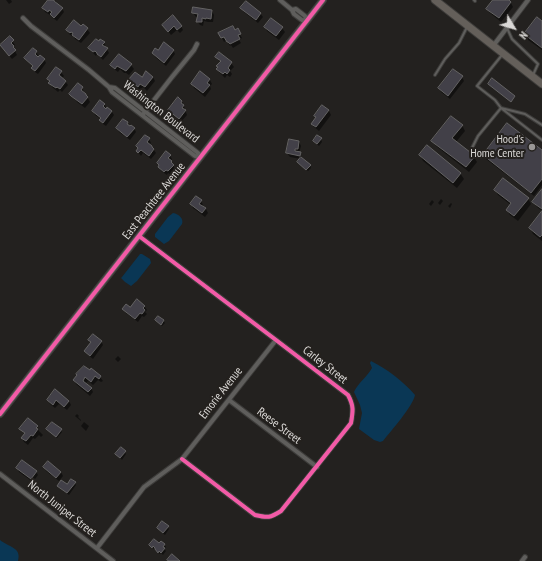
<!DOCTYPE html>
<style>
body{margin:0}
#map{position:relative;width:542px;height:561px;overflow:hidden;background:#23211f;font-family:"PT Sans Narrow",sans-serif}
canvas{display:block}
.north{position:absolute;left:494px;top:8px;width:40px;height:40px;-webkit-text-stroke:3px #24211e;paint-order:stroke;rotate:128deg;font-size:11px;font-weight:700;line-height:16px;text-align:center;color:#dad8d6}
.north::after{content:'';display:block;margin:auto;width:14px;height:18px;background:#dad8d6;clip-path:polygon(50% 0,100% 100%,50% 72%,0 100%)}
</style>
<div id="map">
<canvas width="542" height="561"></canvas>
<div class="north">N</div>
</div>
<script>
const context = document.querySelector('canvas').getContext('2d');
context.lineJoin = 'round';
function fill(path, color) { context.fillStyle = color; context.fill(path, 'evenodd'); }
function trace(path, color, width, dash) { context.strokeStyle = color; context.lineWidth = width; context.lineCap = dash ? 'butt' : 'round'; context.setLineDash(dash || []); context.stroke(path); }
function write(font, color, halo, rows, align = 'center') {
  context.font = font + ' "PT Sans Narrow",sans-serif'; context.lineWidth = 4; context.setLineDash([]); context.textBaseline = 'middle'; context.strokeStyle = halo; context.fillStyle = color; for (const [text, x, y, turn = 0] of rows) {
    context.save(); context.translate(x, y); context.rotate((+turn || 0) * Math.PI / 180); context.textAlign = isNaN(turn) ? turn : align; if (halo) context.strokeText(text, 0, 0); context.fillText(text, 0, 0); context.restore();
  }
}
fill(new Path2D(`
 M173 213C179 214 184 219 182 224L169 241 164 244 155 237V234L168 217Z
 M140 254H142L150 259 151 263 137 281 131 286 125 282 121 278 122 277Z
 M371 361C387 369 403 381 415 395 413 406 391 431 383 441L380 442 374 440 359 429 362 413 360 405 354 392C358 383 367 377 372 368L370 363Z
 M0 540C8 547 22 547 18 561H0Z`), '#0a3755');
fill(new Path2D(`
 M6 0H11L12 2 9 4Z
 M49 0H55L57 3 56 4 62 8 64 12 57 21 53 18 51 14 50 15 45 12 43 8Z
 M493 0H507L511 3 513 7 501 22 490 13 487 9 494 1Z
 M242 8 260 13 263 17 258 23 244 12Z
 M212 11 214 15 213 22H208L204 21 203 26 200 25 197 21 198 17H196L193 13Z
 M271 19 282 28 285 32 279 40 267 31 265 27Z
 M542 22V50L528 40 525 34Z
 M163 25 181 26 183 30 180 33 177 30 171 35Z
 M83 26 87 29 90 33 81 43 75 39 73 35 72 36 69 34 67 30 81 27Z
 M237 30 242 38 239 40 241 43 233 48 231 45 230 46 227 40 224 42 220 34Z
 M10 38 15 45 13 47 17 55 12 59 1 46Z
 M104 43 106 47 105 48 107 49 109 53 103 60 97 54 96 56 92 52 90 48Z
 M33 49 36 52 39 57 44 59 46 63 38 74 35 72 33 68V67L25 59Z
 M173 50 175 54 166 66 155 57 153 53 158 51Z
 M219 54 231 63 234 67 230 71 232 74 230 77 227 75 225 78 220 73 217 69 218 68V67L221 63 216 57Z
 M111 65H131L134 69 129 75 126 73H124L120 69 118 72 114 69Z
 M57 68 61 72 64 76 62 78 65 81 68 85 62 92 60 90 58 92 52 87 48 79Z
 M201 73 210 80 212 84 210 86 211 89 205 97 194 88 192 84Z
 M153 77 155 81 147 91 143 87 140 90 132 84 130 80Z
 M462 77 464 81 450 99 441 92 439 88Z
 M82 88 84 92 83 93 86 95 90 102 85 108 77 102 71 94Z
 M182 101 187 115 181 122 172 114 169 110Z
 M104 104 107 109V108L112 112 114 115 106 126 103 124 101 120V119L95 115 93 111Z
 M323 106 329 111 331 115 319 131 314 127 312 124 317 118Z
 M127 123 130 128H134L136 132 130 140 119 132 117 128Z
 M462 125 465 131 456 142 474 157 477 162 469 172 436 146 433 141Z
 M149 139 151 143 149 145 152 147 156 153 151 159 143 153 141 156 137 151Z
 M321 139 322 142 319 146 314 141Z
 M299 142 301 146 299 153 302 157V159L310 165 311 168 308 171 300 164 301 159 290 157 287 153Z
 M542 151V185L534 196 486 159 484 155Z
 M420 155 460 173 464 179 457 188 423 161Z
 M170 156 172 159 171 161 175 169 171 175 168 173 167 175 161 171 159 167Z
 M495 190 528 198 531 204 518 221 510 215 507 210 511 205 498 195Z
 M542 191V211L537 207 534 202Z
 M441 199 443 201 440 205 438 203Z
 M432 200 434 202 431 206 429 204Z
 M201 201 203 205 202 206 206 209 208 213 205 217 193 208 191 204Z
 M451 203 452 204 450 208 448 206Z
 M542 213V241L533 234 530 228Z
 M144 306 147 310 145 312 147 314 144 317 142 316 138 322 126 313 124 309Z
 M156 320 163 321 165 323 162 326 157 322Z
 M89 340 101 341 103 345 93 359 88 355 85 351 92 343Z
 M118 356 121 359 118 362 115 359Z
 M90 371 100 377 103 381 101 382 98 380 93 385 88 381 85 384 91 388 93 392 90 396 76 384 74 380Z
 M55 391 69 401 71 405 67 410 59 404 55 408 50 404 48 400Z
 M77 414 79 416 78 417 81 420V421L76 417 75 416Z
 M84 422 89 426 86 431 81 426Z
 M37 426 39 431 43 435 41 437 39 435 35 439 33 438 28 445 24 442 22 438 25 434 21 429Z
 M47 429 61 430 62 432 57 438 49 431Z
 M125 452 126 454 122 460 117 454Z
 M44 467 61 472 63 476 59 481 46 471Z
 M17 468 36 472 38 475 33 482 19 472Z
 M75 483 76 485 69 495 60 488 58 486Z
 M168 527 169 529 165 535 160 531 158 528Z
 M150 545H164L166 547 164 549 166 551 163 555 161 553 160 554 157 552 155 548 154 549Z`), '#0007');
const building = new Path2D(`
 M48 0H54V1L63 8 54 18 50 14 52 12 49 10 48 12 42 8Z
 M493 0H509L511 2 499 18 486 9Z
 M246 1 261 13 256 20 240 8Z
 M193 7 212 10 211 19 206 18V19L202 18V22H196L198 14 192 13Z
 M173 15 182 26 177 30 174 26 168 32 162 25Z
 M537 17 542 21V48L524 34Z
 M271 18 283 27 276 36 264 27Z
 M74 20 81 26 83 24 88 28 79 40 72 35 73 33 71 32 70 33 66 30Z
 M233 26 235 30 238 28 241 34 238 35 240 39 230 44 228 42H227L224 37 221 38 218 33Z
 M10 36 14 40 11 43 14 46 13 47 16 50 9 56 0 45Z
 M96 39 99 41 100 39 105 42 102 45 108 48 101 57 97 54V53L95 51 93 52 88 48Z
 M164 42 174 50 164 63 152 53 155 48 158 50Z
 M33 48 37 51 35 54 38 57 40 55 45 59 35 71 31 68 33 66 24 58Z
 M219 52 232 62 228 68 230 70 227 74 225 72 223 74 216 69 218 67 216 66 221 61 215 57Z
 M119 54 132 64 126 71 117 66 115 69 110 65Z
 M56 67 62 71 59 75 66 81 60 89 57 87 56 88 48 83 50 81 47 79Z
 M453 69 463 76 448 96 438 88Z
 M146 71 153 77 145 87 140 84 138 87 128 80 135 72 142 77Z
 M200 71 210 79 207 83 210 85 203 93 191 84Z
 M492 78 515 96 511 102 488 84Z
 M78 83 83 87 81 90 86 94V95L88 97 82 104 71 96 69 94Z
 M178 97 182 101 181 103 184 105 182 108 186 110 179 119 168 110Z
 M100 100 105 104 103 106 106 109 107 107 112 111 103 123 99 120 101 118 92 111Z
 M322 105 329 110 316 127 311 124 316 117 314 116Z
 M451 116 463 125 452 138 475 156 466 167 431 141Z
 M123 119 128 122 127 124 130 126 131 125 135 128 127 137 116 128Z
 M507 123 542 150V179L531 193 483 155Z
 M145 135 150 138 147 142 152 146V147L154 149 149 156 141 150 138 153 136 151 138 148 136 146Z
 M317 135 322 138 317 144 313 141Z
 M289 139 299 141 298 149H295V151L301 152 300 156 286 153Z
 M427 145 461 173 453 183 419 155Z
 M166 151 171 155 168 158 172 161 171 162 174 165 168 171 166 170 164 172 158 167 159 165 157 163Z
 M301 157 311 165 306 170 297 162Z
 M503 178 529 198 514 216 506 210 511 203 494 190Z
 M542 189V209L532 202Z
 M196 196 202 200 199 204 206 208 202 213 190 204Z
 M542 211V235L540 237 529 228Z
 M137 299 145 306 143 308 145 310 142 314 140 313 135 319 122 309 126 304 130 307Z
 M158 316 164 320 161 325 155 320Z
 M93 334 102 341 90 356 84 351 91 342 88 340Z
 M84 366 90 370 91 368 101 376 99 379 95 376 91 382 85 377 83 381 92 388 88 392 73 380 77 375 76 374Z
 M55 389 69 401 64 407 56 400 53 405 47 400Z
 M28 418 38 426 36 428 38 429 33 436 31 435 26 441 21 438 25 433 19 429Z
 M52 422 62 429 56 437 46 429Z
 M121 447 126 451 120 458 115 454Z
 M22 460 37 471 31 479 16 468Z
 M48 461 61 472 56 478 43 467Z
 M71 479 76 482 67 493 57 486 61 480 67 484Z
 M162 521 169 526 163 533 157 528Z
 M154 539 159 543 161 541 165 544 163 547 165 548 161 553 159 551 158 553 155 549V548L153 546 152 548 149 545Z
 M172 554 180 561H169L167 560Z`);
fill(building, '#424048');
trace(building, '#646363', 1);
const service = new Path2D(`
 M474 0 475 1
 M507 28 512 39 538 64 533 75
 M502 55 477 86 495 100 501 108 542 140
 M435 75 445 59 459 43 467 27
 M481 157 472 148 478 136 501 108 525 114 542 125`);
const minor = new Path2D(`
 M280 0 292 10 294 14 302 20 307 21
 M292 10 296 9 305 16 307 21
 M23 18 31 26 89 70 109 87 112 92 195 156 201 157
 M493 46 528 0
 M109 87 115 88 198 153 201 157
 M144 113 172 77 194 50 197 44
 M139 236 276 340 348 395C354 406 353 411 351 423L281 511C270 518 268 518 255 515L182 459
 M229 400 317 467
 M0 474 113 561
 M97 548 144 487 182 459 276 340
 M522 561 525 557`);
const tertiary = new Path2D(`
 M0 414 323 0`);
const primary = new Path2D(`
 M435 0 542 84`);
trace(service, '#3d3c3a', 4);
trace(minor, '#3d3c3a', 6);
trace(tertiary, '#3d3c3a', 8);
trace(primary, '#3d3c3a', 9);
trace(service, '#5f5e5c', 2);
trace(minor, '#5f5e5c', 4);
trace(tertiary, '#5f5e5c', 5.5);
trace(primary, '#645f5a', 7);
trace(new Path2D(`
 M139 236 276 340 348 395C354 406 353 411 351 423L281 511C270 518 268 518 255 515L182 459
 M0 414 323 0`), '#f35aa7', 4);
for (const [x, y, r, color] of [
 [532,147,4,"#9a9896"]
]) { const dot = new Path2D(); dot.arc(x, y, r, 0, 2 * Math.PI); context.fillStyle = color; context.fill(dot); trace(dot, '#24211e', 1.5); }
write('12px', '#dad8d6', '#24211e', [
 ["Washington Boulevard",161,112,38],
 ["East Peachtree Avenue",154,201,-52],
 ["Carley Street",325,365,38],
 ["Emorie Avenue",221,393,-52],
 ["Reese Street",279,426,37],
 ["North Juniper Street",62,509,38]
]);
write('12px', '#dad8d6', '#24211e', [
 ["Hood's",524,140],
 ["Home Center",524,154]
], 'right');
</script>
